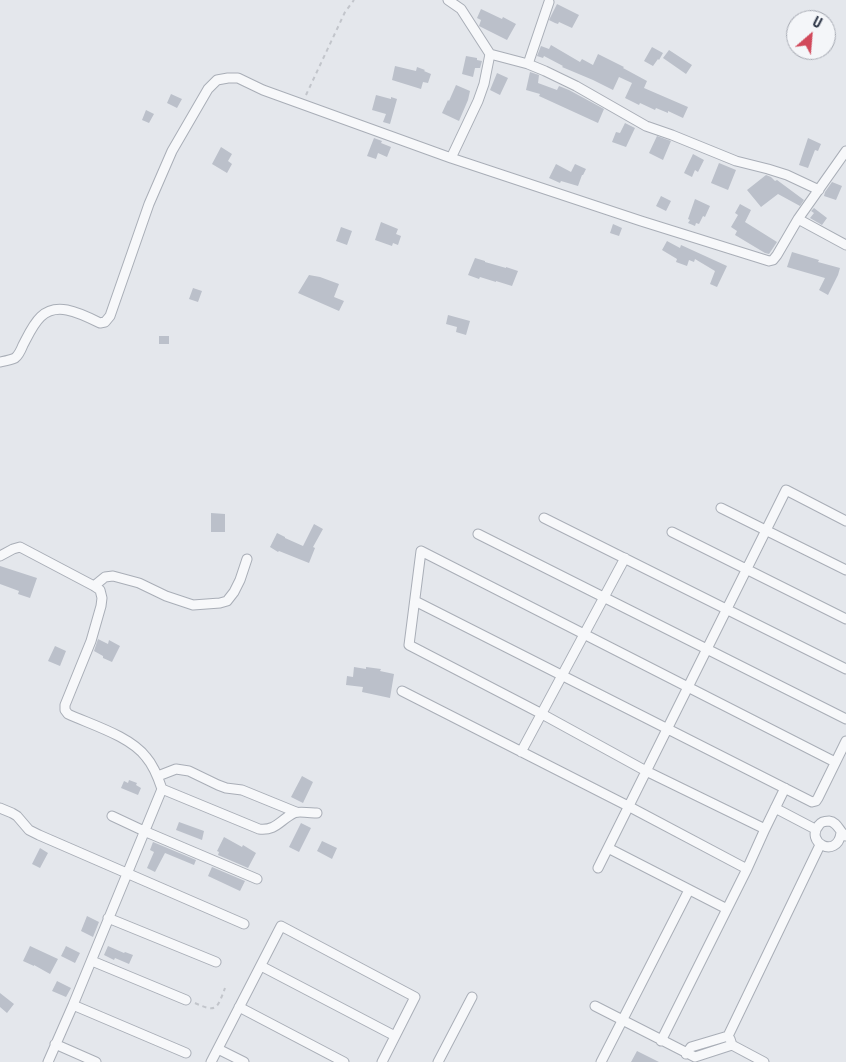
<!DOCTYPE html>
<style>
body{margin:0}
#map{position:relative;width:846px;height:1062px;overflow:hidden;background:#e4e7ec;font-family:"Roboto Condensed",sans-serif}
canvas{display:block}
.north{position:absolute;left:786px;top:10px;width:50px;height:50px;box-sizing:border-box;background:#f4f6f9;border:1px solid #a4a8b1;border-radius:50%;rotate:27deg;font-size:14px;font-weight:700;line-height:20px;text-align:center;color:#2b3445}
.north::after{content:'';display:block;margin:auto;width:18px;height:22px;background:#d1495b;clip-path:polygon(50% 0,100% 100%,50% 72%,0 100%)}
</style>
<div id="map">
<canvas width="846" height="1062"></canvas>
<div class="north">U</div>
</div>
<script>
const context = document.querySelector('canvas').getContext('2d');
context.lineJoin = 'round';
function fill(path, color) { context.fillStyle = color; context.fill(path, 'evenodd'); }
function trace(path, color, width, dash) { context.strokeStyle = color; context.lineWidth = width; context.lineCap = dash ? 'butt' : 'round'; context.setLineDash(dash || []); context.stroke(path); }
fill(new Path2D(`
 M557 4 579 15 572 28 559 22 558 24 555 23 549 20Z
 M481 9 502 19 503 17 516 24 507 40 479 26 481 20 477 18Z
 M551 45 580 62 582 59 593 65 598 54 624 67 623 68 647 81 644 88 688 107 683 118 668 111V113L656 108 655 110 640 103 639 105 625 98 632 83 619 77 613 90 593 80 562 67 563 66 544 56 543 58 537 56 541 46 549 49Z
 M652 47 663 53 659 60 658 59 653 66 644 61Z
 M669 50 692 65 686 74 663 58Z
 M466 56 477 58V60L482 61 480 68H475L473 77 462 74Z
 M395 66 416 71 417 67 425 70 424 71 431 74 428 83 423 82 421 89 392 80Z
 M530 72 539 75 538 83 557 90 559 86 569 90 604 109 598 123 539 96 540 94 526 90Z
 M497 73 508 78 500 95 490 90Z
 M456 85 470 91 468 100 459 121 442 113 448 100 449 101Z
 M171 94 182 99 177 108 167 103Z
 M376 95 391 99V97L397 99 390 124 383 122 386 114 372 110Z
 M146 110 154 114 149 123 142 120Z
 M625 123 635 128 626 147 612 142 616 132 620 133Z
 M657 136 671 141 663 160 649 153Z
 M374 138 382 141 381 143 391 147 387 157 378 153 376 159 367 156Z
 M808 138 821 144 818 151 815 150 808 168 799 165Z
 M221 147 232 154 228 161 232 164 227 173 212 164Z
 M693 154 704 160 698 172 695 170 692 177 684 173Z
 M719 163 736 170 728 190 711 183Z
 M556 164 571 172 575 164 586 169 583 175H582L578 186 561 181 560 183 549 178Z
 M766 175 771 177 775 181 777 180 804 200 800 206 778 194 761 207 747 190Z
 M832 182 842 186 836 200 824 196 825 192Z
 M661 196 671 201 666 211 656 206Z
 M695 199 710 206 705 217 703 216 699 224 696 223 695 226 688 223 690 220 688 219Z
 M740 204 751 210 745 222 777 242 769 254 765 253 735 235 737 231 731 227 738 215 735 213Z
 M814 208 827 218 822 225 810 218 814 213 811 211Z
 M381 222 398 229 396 234 401 236 398 245 393 243 392 246 375 240Z
 M613 224 622 228 619 236 610 233Z
 M341 227 352 231 347 245 336 241Z
 M667 241 680 248 681 245 727 266 717 287 710 284 715 271 695 259 694 262 689 260 687 266 676 262 677 259 662 250Z
 M792 252 819 260 818 262 840 268 838 275 828 295 819 290 825 278 787 267Z
 M475 258 485 261V262L506 268V267L518 271 512 286 496 281V282L480 277 479 279 468 275Z
 M309 275 320 277 339 284 334 297 344 301 339 311 298 293Z
 M193 288 202 291 198 302 189 299Z
 M448 315 470 321 466 335 456 332 457 327 446 324Z
 M159 336H169V344H159Z
 M211 513 225 514V532H211Z
 M314 524 323 529 313 547 315 548 309 563 279 551 278 552 270 547 277 533 285 537V538L303 546Z
 M0 566 37 578 30 598 18 594 19 591 0 584Z
 M98 639 108 644 109 640 120 646 112 662 103 658V656L94 651Z
 M55 646 66 651 60 666 48 661Z
 M354 667 366 669V667L381 669 380 671 394 674 390 698 362 692 363 687 346 685 347 676 353 677Z
 M302 776 313 782 303 803 291 797Z
 M129 780 137 783 136 785 141 788 138 795 121 788 124 781 128 783Z
 M179 822 204 831 202 840 176 830Z
 M301 823 311 828 299 852 289 847Z
 M224 837 242 847 243 845 256 853 248 868 218 855 219 852 217 851Z
 M322 841 337 848 332 859 317 851Z
 M153 842 196 860 194 865 165 853 155 872 147 868 154 852 150 850Z
 M40 848 48 853 40 868 32 864Z
 M212 867 245 881 240 891 208 876Z
 M87 916 99 922 93 937 81 931Z
 M30 946 58 959 50 974 34 965V966L23 961Z
 M66 946 80 953 75 963 61 956Z
 M108 946 124 953 125 952 133 955 129 964 115 958 114 960 104 955Z
 M57 981 71 988 66 997 52 991Z
 M0 993 14 1004 7 1013 0 1007Z
 M637 1051 659 1062H631Z`), '#bbc0ca');
const street = new Path2D(`
 M448 0 461 9 490 54 528 64 545 71 576 86 646 126 672 135 736 161 768 169 787 175 819 190
 M528 64 549 2
 M451 158 478 101 484 84 490 54
 M798 219 846 245
 M0 362C5 361 11 360 15 358 19 355 21 350 23 345 33 326 41 305 67 310 78 312 90 318 100 323L105 322 110 316 149 204 172 151 208 89 217 80 228 78H238L263 90 451 158 641 221 769 261 773 260 777 255 798 219 846 151
 M721 508 846 570
 M544 518 846 669
 M672 532 846 619
 M478 534 846 719
 M0 556 13 549 20 547 94 586 100 590 102 598 101 606 91 641 65 705V710L68 714C92 725 130 736 146 757 154 766 158 777 162 789L73 1005 48 1062
 M94 586 105 577 113 576 139 583 166 596 193 605 220 603 227 601 234 592 240 580 247 559
 M415 601 812 802 816 801 818 798 846 741
 M402 691 628 806 747 869 765 829 785 788
 M521 752 625 558
 M158 776 176 769 189 771 218 785 226 788 242 790 296 812
 M162 789 259 829C276 831 280 820 294 813 298 811 312 813 317 813
 M0 808 12 813 17 816 29 830 39 835 244 924
 M775 808 815 829
 M112 816 144 831 257 879
 M765 829 646 771 542 714 409 645 421 551 835 762
 M841 833C837 860 804 842 819 825 821 822 825 821 829 821 838 822 839 832 846 836
 M608 848 727 909
 M598 868 786 490 846 521
 M108 918 216 962
 M92 961 186 1000
 M261 966 395 1036
 M73 1005 186 1053
 M595 1006 695 1057 732 1045
 M239 1007 344 1062
 M730 1039 732 1045 764 1062
 M661 1041 747 869
 M55 1044 96 1062
 M218 1049 244 1062
 M686 1054 691 1047 728 1036 820 845
 M211 1062 281 926 415 997 382 1062
 M438 1062 472 997
 M601 1062 689 890`);
trace(street, '#a9aeb7', 11);
trace(new Path2D(`
 M306 95 345 12 354 0
 M195 1003C217 1013 217 1009 225 988`), '#c2c5cb', 2, [4, 4]);
trace(street, '#f7f8fa', 9);
</script>
